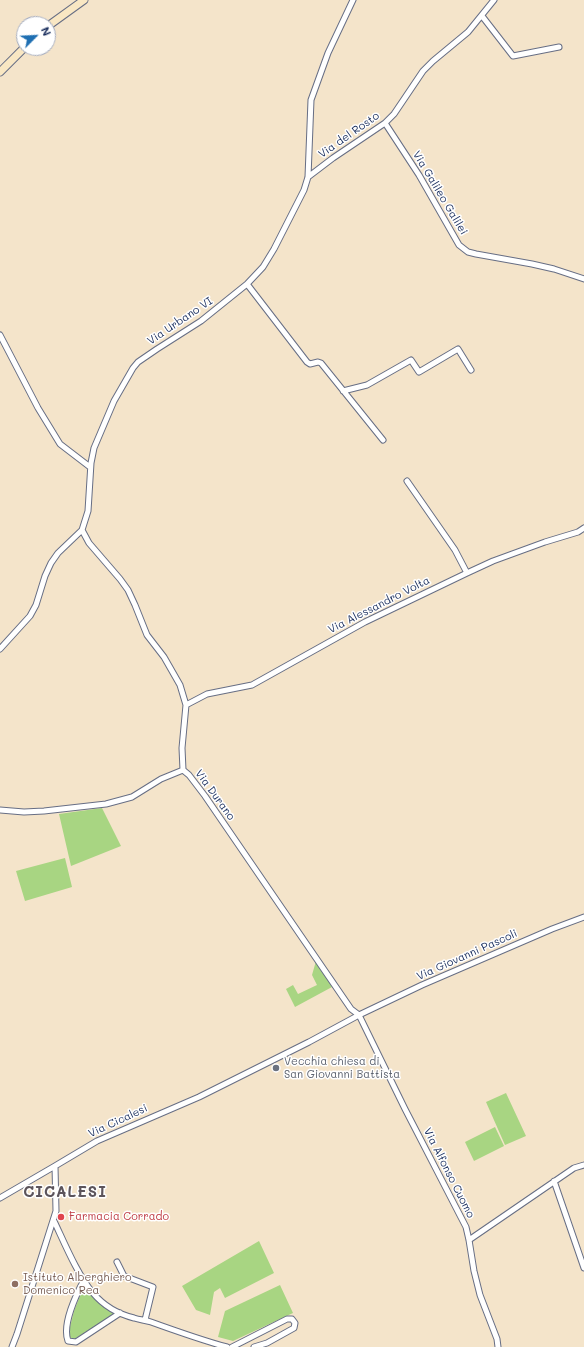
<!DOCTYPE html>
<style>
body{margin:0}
#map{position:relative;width:584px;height:1347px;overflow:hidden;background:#f4e4ca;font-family:Mali,sans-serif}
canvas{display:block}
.north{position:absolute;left:16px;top:16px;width:40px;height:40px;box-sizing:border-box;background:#fff;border:1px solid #a4acbf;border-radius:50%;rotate:66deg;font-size:11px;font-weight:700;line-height:16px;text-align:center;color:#1b2f5e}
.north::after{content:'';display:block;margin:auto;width:14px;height:18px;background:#1f6fb2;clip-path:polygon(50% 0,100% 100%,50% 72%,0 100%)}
</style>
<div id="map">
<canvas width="584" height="1347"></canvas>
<div class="north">N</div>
</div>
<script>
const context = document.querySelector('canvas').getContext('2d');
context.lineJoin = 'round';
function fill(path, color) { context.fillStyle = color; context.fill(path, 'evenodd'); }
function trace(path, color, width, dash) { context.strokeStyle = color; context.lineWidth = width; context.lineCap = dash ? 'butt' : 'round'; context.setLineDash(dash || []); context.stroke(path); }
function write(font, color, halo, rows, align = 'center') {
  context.font = font + ' Mali,sans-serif'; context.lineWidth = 3; context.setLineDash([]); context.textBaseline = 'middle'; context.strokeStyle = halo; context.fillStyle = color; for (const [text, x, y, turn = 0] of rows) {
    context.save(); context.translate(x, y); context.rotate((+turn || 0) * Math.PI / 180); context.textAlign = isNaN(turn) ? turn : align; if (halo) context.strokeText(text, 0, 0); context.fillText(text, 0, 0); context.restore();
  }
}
fill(new Path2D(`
 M102 808 121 846 71 866 59 814Z
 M65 858 72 887 25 901 16 871Z
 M316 961 332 987 295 1007 286 989 293 985 298 994 317 985 312 975Z
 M506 1093 526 1136 505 1145 486 1102Z
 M495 1127 504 1146 474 1161 465 1142Z
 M259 1241 274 1273 225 1298 220 1288 214 1292 210 1315 196 1310 182 1286Z
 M280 1285 293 1313 233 1341 218 1337 225 1311Z
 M84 1286C92 1298 102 1306 114 1314L73 1340 68 1335 74 1311Z`), '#a8d582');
const street = new Path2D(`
 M482 16 513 56 559 47
 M385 123 419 175 459 245 468 252 476 254 532 264 554 269 584 279
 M308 177 333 158 385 123 394 114 423 71 433 61 468 32 494 0
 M247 284 307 362 310 364 318 362 321 363 383 440
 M0 335 38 408 60 444 90 467
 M343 391 367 385 411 360 419 372 458 349 471 370
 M407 481 455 550 467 573
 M82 530 89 543 120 579 128 590 135 605 147 635 164 657 180 685 186 705 182 748 183 770 189 775 205 796 351 1009 359 1015 405 1109 466 1227 469 1240 474 1271 480 1295 497 1339 498 1347
 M0 649 30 616 36 605 45 576 51 563 58 553 82 530 88 511 91 463 94 448 114 401 133 368 138 362 157 349 201 321 247 284 263 267 274 249 304 190 308 177 311 100 328 53 353 0
 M186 705 207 694 252 685 365 622 467 573 493 561 545 542 578 532 584 528
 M0 810 24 812 44 811 106 804 132 797 161 779 183 770
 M554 1181 584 1268
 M0 1198 55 1166
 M54 1221C64 1242 78 1276 93 1293 103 1305 118 1314 134 1318 140 1320 145 1320 151 1322 176 1331 201 1340 227 1347
 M469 1240 574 1168 584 1165
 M117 1262 124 1276 153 1287 145 1320
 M84 1280C76 1295 62 1325 68 1341L76 1342 120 1313
 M12 1347 17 1334 56 1211 55 1166 97 1141 199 1097 309 1042 359 1015 422 985 552 929 584 917
 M232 1347 287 1319H292L295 1323 294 1328 267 1343 254 1347`);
const secondary = new Path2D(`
 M48 26 84 0
 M0 72 24 48`);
trace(street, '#676e84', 7);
trace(secondary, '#676e84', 9);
trace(street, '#fff', 5);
trace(secondary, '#f9e7c3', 7);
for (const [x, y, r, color] of [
 [276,1068,4,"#6b7280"],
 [61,1217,4,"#e0444e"],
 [15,1284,4,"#8d6e63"]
]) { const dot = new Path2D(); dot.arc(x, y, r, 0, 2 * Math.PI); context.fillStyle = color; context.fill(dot); trace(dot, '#fff', 1.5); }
write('11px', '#1b2f5e', '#fff', [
 ["Via del Rosto",349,135,-35],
 ["Via Galileo Galilei",440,193,59],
 ["Via Urbano VI",180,321,-34],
 ["Via Alessandro Volta",379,605,-27],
 ["Via Durano",215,795,54],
 ["Via Giovanni Pascoli",467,955,-24],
 ["Via Cicalesi",118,1121,-25],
 ["Via Alfonso Cuomo",449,1173,63]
]);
write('11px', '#5b616d', '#fff', [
 ["Vecchia chiesa di",284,1062],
 ["San Giovanni Battista",284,1075]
], 'left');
write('11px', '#be3a42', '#fff', [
 ["Farmacia Corrado",69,1217]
], 'left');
write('11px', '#785e54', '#fff', [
 ["Istituto Alberghiero",23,1278],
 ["Domenico Rea",23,1291]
], 'left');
context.letterSpacing = '1px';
write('bold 15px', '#5c545b', '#fff', [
 ["CICALESI",65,1192]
]);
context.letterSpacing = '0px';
</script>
